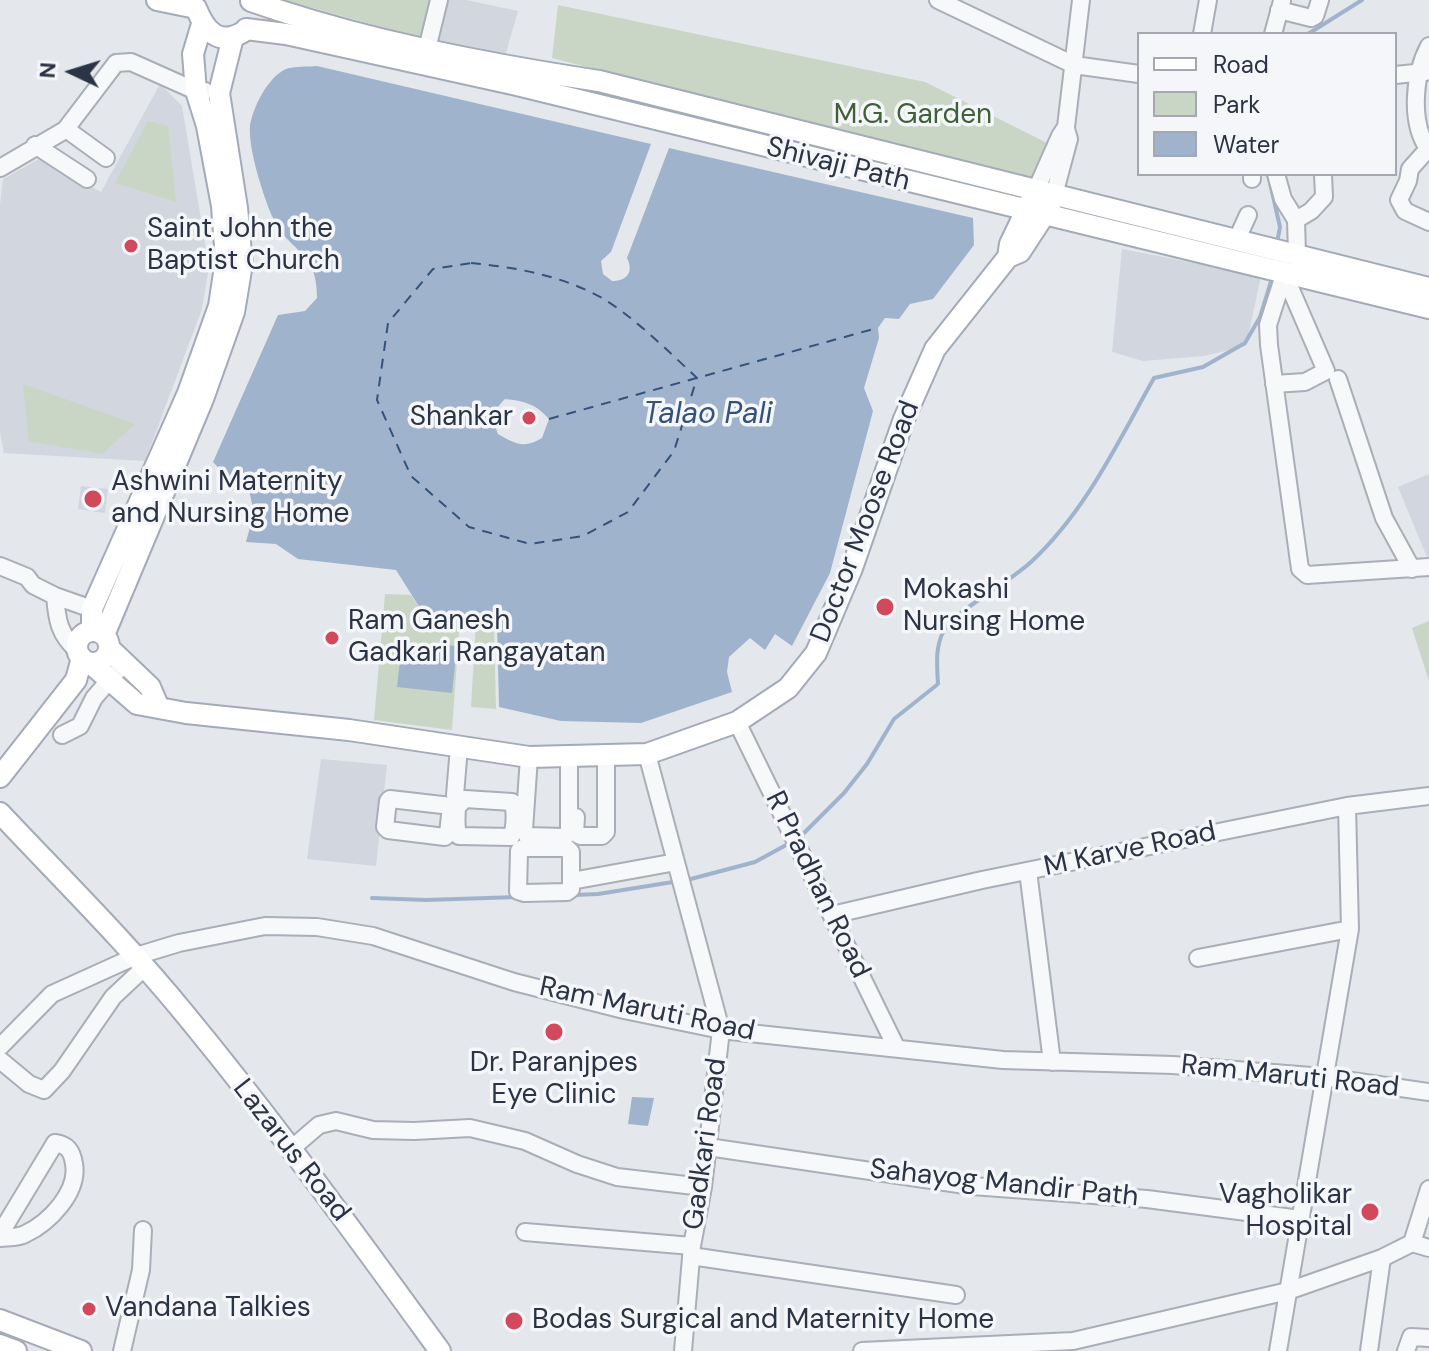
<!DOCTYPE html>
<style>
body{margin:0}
#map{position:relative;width:1429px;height:1351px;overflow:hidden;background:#e4e7ec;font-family:"DM Sans",sans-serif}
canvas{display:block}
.legend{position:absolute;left:1137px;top:32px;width:260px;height:144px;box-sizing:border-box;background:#f4f6f9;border:2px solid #a4a8b1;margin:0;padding:10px 14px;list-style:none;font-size:24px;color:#2b3445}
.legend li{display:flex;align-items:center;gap:16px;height:40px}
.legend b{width:40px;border:2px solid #a4a8b1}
.north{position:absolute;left:32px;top:32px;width:80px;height:80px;-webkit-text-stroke:6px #f4f6f9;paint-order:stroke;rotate:274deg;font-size:22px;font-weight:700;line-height:32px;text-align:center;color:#2b3445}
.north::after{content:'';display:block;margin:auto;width:28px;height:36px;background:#2b3445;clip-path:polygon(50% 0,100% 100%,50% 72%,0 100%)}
</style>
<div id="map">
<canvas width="1429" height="1351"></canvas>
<ul class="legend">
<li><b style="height:10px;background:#fff"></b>Road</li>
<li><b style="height:22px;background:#c9d6c5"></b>Park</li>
<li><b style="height:22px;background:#9fb4cc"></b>Water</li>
</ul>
<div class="north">N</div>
</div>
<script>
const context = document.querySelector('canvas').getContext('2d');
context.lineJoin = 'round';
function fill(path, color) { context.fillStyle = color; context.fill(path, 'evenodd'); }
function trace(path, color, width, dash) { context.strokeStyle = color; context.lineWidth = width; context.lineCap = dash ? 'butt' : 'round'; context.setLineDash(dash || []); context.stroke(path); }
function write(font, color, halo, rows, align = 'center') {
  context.font = font + ' "DM Sans",sans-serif'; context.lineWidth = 7; context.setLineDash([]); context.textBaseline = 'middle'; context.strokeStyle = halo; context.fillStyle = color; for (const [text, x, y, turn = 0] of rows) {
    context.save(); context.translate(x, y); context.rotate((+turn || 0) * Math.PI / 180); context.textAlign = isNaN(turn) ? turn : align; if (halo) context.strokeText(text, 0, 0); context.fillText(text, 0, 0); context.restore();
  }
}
fill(new Path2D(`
 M445 0H466L518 11 505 56 434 39Z
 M160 84 182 106 209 267 202 309 145 461 4 453 0 432V205L3 179 39 159 101 192Z
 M1122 249 1261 276 1246 346 1204 356 1143 361 1112 352Z
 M1429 474V562L1398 487Z
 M81 486 108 489 105 513 78 509Z
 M321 759 387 765 376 866 307 859Z`), '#d2d6de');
fill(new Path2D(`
 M284 0H433L425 39Z
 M558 5 925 82 1051 145 1032 183 552 58Z
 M148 121 168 126 176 202 115 183Z
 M23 384 135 424 102 454 29 441Z
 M385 594 411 595 425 616 460 619 452 730 374 720Z
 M1429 621V681L1412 628Z
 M476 623 494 625 496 709 471 707Z`), '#c9d6c5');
fill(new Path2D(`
 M317 66 651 144 611 252 601 261 603 274 612 281C627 281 634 272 627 258L669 148 973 218 974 245 933 299 910 304 899 319 885 318 878 328 879 338 864 388 873 411 830 573 792 646 775 634 765 650 750 638 729 657 727 672 732 692 641 723 561 721 499 707 497 623 425 616 396 570 298 559 276 544 246 542 254 512 248 486 227 477 213 462 278 315 305 311 317 298C318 249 288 253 272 216 263 195 248 148 250 126 253 107 268 77 286 69 294 66 308 67 317 66ZM505 399C524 401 536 404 549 419L542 438C523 449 516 444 498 434 492 417 492 412 505 399Z
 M431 644 457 646 452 693 397 687 400 660 429 663Z
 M632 1097 654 1098 648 1126 628 1124Z`), '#9fb4cc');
trace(new Path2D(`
 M1308 34 1362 0
 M1268 174 1280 227 1277 243
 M802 835 844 793 867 764 894 719 938 684C937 665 934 641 948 625 968 603 1008 583 1031 562 1086 511 1118 442 1154 378L1203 367 1245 343 1260 317 1272 278
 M687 880 755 862 788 844
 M574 895 598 894 673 882
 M372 898 426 900 518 897`), '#9fb4cc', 4);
trace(new Path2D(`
 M471 263C515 267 563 276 602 298 634 317 669 352 697 378L674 451 628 512 583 536 530 544 469 527 411 476 377 400 388 323 433 269Z
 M549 419 877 328`), '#34527a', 2, [10, 8]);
const minor = new Path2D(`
 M938 0 1074 65 1139 74
 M1279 10 1311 18 1315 16 1320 0
 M1202 34 1208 0
 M1273 34 1282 1
 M1429 46C1414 74 1409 123 1429 150
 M427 49 439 0
 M1395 75 1425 72
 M66 129 106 158
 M35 145 87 179
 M1428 149 1410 169 1408 181 1399 200 1405 211 1429 222
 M0 168 65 130 116 63 131 62 196 91H205
 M1252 174V179
 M1276 174 1283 199 1296 220 1297 254
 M1036 190 1060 136 1066 127 1081 0
 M1054 195 1069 139 1066 129
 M1296 220 1311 211 1324 197 1323 174
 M1237 239 1248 215
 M1285 272 1268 325 1269 345 1300 569 1307 575 1429 567
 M1338 379 1384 518 1412 569
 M1274 384 1305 382 1326 371 1291 290 1282 284
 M0 566 27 577 33 585 55 596 92 609
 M55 596C57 620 59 635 78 651
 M737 722 896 1047
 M62 735 80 726 94 698 125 662
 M647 754 721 1030 703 1187 692 1246 683 1351
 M529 757 524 830 527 836 564 837 569 833V756
 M457 807 465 799 512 802C516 810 515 829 511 837L459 836C453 823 460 808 455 795L459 747
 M450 815 448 834 445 837 388 830 385 827 388 801 390 799 451 806
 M576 817 575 833 580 836H602L606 832V755
 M1028 871 1052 1062
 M571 882V852L567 848H523L519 851 518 891 524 893 567 892 571 889V882L577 880 676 862
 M832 915 982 880 1347 806 1429 796
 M1198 958 1350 929
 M0 1047 52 994 136 956 179 943 265 926 317 927 373 936 514 982 624 1010 721 1030 1003 1060 1173 1065 1324 1077 1429 1092
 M0 1060 29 1084 44 1090 62 1071 113 997 145 967
 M708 1147 972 1186 1147 1199 1300 1219
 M291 1149 319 1125 336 1121 373 1130 414 1131 470 1128 525 1141 577 1164 617 1177 703 1187
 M525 1232 692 1246
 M0 1234 55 1143C68 1145 72 1151 74 1164 79 1192 49 1223 25 1234 18 1238 8 1237 0 1238
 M1412 1243 1429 1189
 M691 1256 956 1295
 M122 1351 141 1270 143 1230
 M862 1351 1073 1341 1288 1291 1382 1258 1412 1243 1429 1248
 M1278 1351 1350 929 1347 806
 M1369 1351 1382 1258
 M1406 1351 1411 1337 1429 1338`);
const major = new Path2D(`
 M157 0 196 8C205 30 218 47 243 32
 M251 1C363 40 481 63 599 81L1429 288
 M246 29 286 34 517 85 1429 308
 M1008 257 1020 252 1050 206
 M92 630V609L188 393 219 306 226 260 222 206 207 126 196 91 193 54 202 24
 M77 647a16 16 0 1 1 32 0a16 16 0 1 1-32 0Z
 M104 635 203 399 234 312 242 264 237 208 219 93 233 37
 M109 648 150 687 159 708
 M90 663 137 704 186 713 349 730 529 757 647 754 737 722 788 688 816 653 852 568 904 419 935 349 1008 257 1010 244 1036 190
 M0 777 76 680 82 658
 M0 813C62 879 127 943 184 1013 274 1122 357 1237 440 1351
 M0 1320 81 1351
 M0 1345 16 1351`);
trace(minor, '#a9aeb7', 20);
trace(major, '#a3abb8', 24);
trace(minor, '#f7f8fa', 16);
trace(major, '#fff', 20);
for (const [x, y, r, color] of [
 [131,246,8,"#d1495b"],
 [529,418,8,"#d1495b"],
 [93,499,10,"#d1495b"],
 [885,607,10,"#d1495b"],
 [332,638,8,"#d1495b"],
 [554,1032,10,"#d1495b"],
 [1370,1212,10,"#d1495b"],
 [89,1309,8,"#d1495b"],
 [514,1321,10,"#d1495b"]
]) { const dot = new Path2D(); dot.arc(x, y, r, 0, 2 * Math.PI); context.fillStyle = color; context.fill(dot); trace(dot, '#f4f6f9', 3); }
write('28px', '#3f6138', '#f4f6f9', [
 ["M.G. Garden",913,116]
]);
write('28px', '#2b3445', '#f4f6f9', [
 ["Shivaji Path",838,165,14],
 ["Doctor Moose Road",866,522,-69],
 ["M Karve Road",1130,850,-12],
 ["R Pradhan Road",817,885,64],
 ["Ram Maruti Road",647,1010,12],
 ["Ram Maruti Road",1290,1077,6],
 ["Gadkari Road",706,1144,-82],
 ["Lazarus Road",291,1151,52],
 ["Sahayog Mandir Path",1004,1184,6]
]);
write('28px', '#2b3445', '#f4f6f9', [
 ["Saint John the",147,230],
 ["Baptist Church",147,262],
 ["Shankar",513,418,"right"],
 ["Ashwini Maternity",111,483],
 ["and Nursing Home",111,515],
 ["Mokashi",903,591],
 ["Nursing Home",903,623],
 ["Ram Ganesh",348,622],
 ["Gadkari Rangayatan",348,654],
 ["Dr. Paranjpes",554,1064,"center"],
 ["Eye Clinic",554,1096,"center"],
 ["Vagholikar",1352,1196,"right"],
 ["Hospital",1352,1228,"right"],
 ["Vandana Talkies",105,1309],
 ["Bodas Surgical and Maternity Home",532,1321]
], 'left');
write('italic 30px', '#34527a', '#f4f6f9', [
 ["Talao Pali",708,415]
]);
</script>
